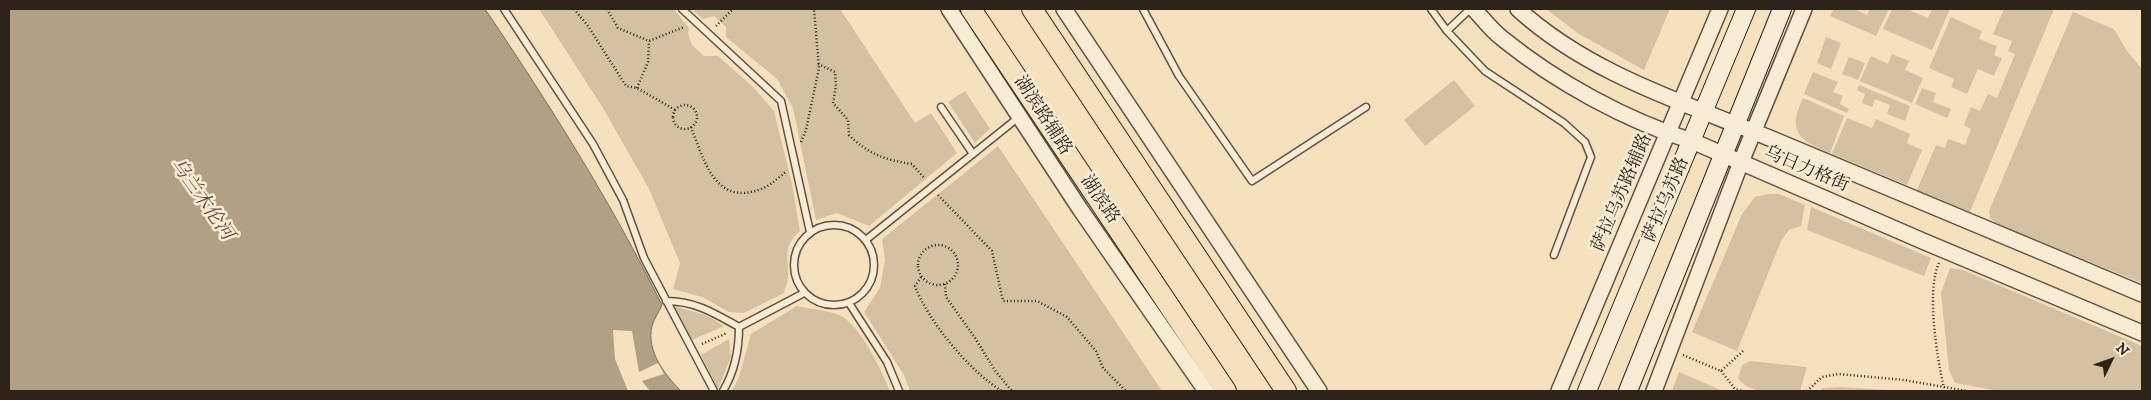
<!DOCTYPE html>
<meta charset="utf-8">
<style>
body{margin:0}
#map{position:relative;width:2151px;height:400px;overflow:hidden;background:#f6e1be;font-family:"IM FELL DW Pica",serif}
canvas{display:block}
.frame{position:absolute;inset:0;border:10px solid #2d2317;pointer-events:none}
.north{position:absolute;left:2086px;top:335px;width:50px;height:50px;-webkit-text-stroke:4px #f9ecd5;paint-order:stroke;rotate:48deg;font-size:14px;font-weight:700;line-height:20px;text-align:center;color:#2d2317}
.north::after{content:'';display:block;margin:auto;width:18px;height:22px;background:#2d2317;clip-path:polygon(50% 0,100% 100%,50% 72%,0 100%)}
</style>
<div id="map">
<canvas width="2151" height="400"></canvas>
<div class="frame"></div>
<div class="north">N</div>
</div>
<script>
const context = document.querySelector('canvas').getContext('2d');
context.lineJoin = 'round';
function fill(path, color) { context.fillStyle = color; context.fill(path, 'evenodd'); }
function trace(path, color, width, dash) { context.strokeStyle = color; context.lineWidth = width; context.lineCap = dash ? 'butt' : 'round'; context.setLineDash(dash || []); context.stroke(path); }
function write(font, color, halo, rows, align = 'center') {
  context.font = font + ' "IM FELL DW Pica","Noto Serif SC",serif'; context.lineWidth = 5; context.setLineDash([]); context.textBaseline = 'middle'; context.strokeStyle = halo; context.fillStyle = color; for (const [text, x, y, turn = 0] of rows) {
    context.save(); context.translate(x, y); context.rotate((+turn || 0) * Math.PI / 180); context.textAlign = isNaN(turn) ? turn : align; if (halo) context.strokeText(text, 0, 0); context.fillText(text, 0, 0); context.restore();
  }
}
fill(new Path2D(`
 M539 9H674L689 28 688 33 692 45 704 56H718L753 87 774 111 792 184 800 231C782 247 789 257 788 277 788 282 785 288 784 293L744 313 729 312 702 297 673 289 680 263 649 189 603 108Z
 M691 9H840L915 123 931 113 957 153 869 226 837 213 816 220 793 108 777 79 726 37V27L714 16 703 19Z
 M1546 9H1670L1644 70 1579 34Z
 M1834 9H1855L1867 15 1870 9H1889L1876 36 1830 16Z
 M1892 9H1912L1911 11 1928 18 1932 9H1950L1932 50 1883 29Z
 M2004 9H2054L1970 212 1917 190 1936 145 1945 148 1948 139 1965 145 1971 129 1964 125 1971 107 1980 111 1988 94 1997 98 2015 54 2008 51 2012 41 1993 34Z
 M2073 12 2114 29 2127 51 2142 69V283L1998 225 1990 218 1989 211Z
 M1951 17 1982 31 1979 39 1997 46 1994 55 2002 58 1994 76 1978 69 1967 94 1951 87 1954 79 1929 68Z
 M1826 37 1841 43 1831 69 1817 63Z
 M1892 54 1909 61 1905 70 1923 78 1912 103 1860 81 1871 56 1888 64Z
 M1849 57 1865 63 1858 80 1842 74Z
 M1813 72 1838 82 1833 92 1843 96 1840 104 1849 109 1847 113 1804 94Z
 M1454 80 1475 106 1425 146 1404 120Z
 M1859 85 1910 106 1905 121 1887 114 1890 105 1875 99 1872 107 1862 103 1865 94 1857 90Z
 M1922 88 1936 93 1933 102 1951 109 1947 118 1915 104Z
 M965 91 990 129 975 143 948 102Z
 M1803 98 1844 116 1830 153C1800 141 1786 132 1803 98Z
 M1847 118 1872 128 1876 119 1910 134 1907 143 1922 150 1907 185 1832 154Z
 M998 146 1162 391H910L904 375 864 312 880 288 885 260 882 239Z
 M1768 194H1779L1805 205 1801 226 1789 230 1781 241 1737 351 1692 332 1742 214 1755 197Z
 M1811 207 1931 258 1924 276 1807 230Z
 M1950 268 1963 270 2142 346V391H1999L1955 383 1949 370 1941 293Z
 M674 306 706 315 724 326 692 340Z
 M797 306C810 309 827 310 839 315 860 324 882 371 890 391H732L739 377 751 334Z
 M729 339 731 357 718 389 701 355Z
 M1750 361 1807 367 1800 391C1781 391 1750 397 1738 378L1742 365Z
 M1679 372 1723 391H1672Z
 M1841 387 1904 391H1820L1823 388Z`), '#d4c1a2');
const water = new Path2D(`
 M9 9H485C550 105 611 202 662 305 659 312 654 319 652 326 646 351 665 375 681 391H9Z`);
fill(water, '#b2a085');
trace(water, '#7d6e59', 1);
fill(new Path2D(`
 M613 330 632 331 639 372 658 363 664 374 642 381 650 391H628L615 359Z`), '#f6e1be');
const service = new Path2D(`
 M504 9 593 144 623 200 644 258 714 391
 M682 9 781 101 810 232
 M1143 9 1179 76 1252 181 1366 107
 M1431 9 1447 31 1485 71 1564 123 1585 142 1591 157 1554 255
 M1447 31 1470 9
 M941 107 973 154
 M794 265a40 40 0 1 1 80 0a40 40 0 1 1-80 0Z
 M867 239 1019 117
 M666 301C695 301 714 313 739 327L804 293
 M849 303 887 362 899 391
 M723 391C735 371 739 350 739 327`);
const tertiary = new Path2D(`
 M949 9 1080 209 1206 391
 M1064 9 1319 391
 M1474 9C1483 19 1492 31 1503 39 1556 82 1627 121 1692 141L1925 242 2142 333
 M1518 9C1589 74 1685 103 1772 139 1896 191 2019 242 2142 294
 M1559 391 1720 9
 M1654 391 1741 162 1804 9`);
const secondary = new Path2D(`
 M1587 391 1746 9
 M1628 391 1782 9`);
const primary = new Path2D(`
 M971 9 1226 391
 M1032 9 1286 391`);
trace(service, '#5f5241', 9);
trace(tertiary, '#5f5241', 18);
trace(secondary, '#2d2317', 20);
trace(primary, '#2d2317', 22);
trace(new Path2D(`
 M574 9 588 26 626 86 637 88 675 110
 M607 9 618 28 649 41 684 27
 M716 26 733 9
 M818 64 835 72 836 86 833 103 848 120 849 135C868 154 885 160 912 164L925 179
 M637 88 648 62 649 41
 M673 117a12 12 0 1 1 24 0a12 12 0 1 1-24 0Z
 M691 127C704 160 715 207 761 189 770 186 779 177 787 171
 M801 142 806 130 819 68 814 9
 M938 195 992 251 1003 301H1037L1067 317 1096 351 1103 368 1126 391
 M918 265a20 20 0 1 1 40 0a20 20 0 1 1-40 0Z
 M1939 263C1926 291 1937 358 1944 388
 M921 277 915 286C928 321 970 372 1002 391
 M945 284 946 297 975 338 996 372 1012 391
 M702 344 727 333
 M1683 355 1721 371 1743 351
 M1721 371 1735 389 1742 391
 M1807 391 1822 377 1839 374 1904 380 1967 391`), '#2d2317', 2.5, [1, 2.5]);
trace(service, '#f9ecd5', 6);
trace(tertiary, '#f9ecd5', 15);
trace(secondary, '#f9ecd5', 18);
trace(primary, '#f6e1be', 20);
write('18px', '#2d2317', '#f9ecd5', [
 ["湖滨路辅路",1042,116,57],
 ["乌日力格街",1806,170,23],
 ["萨拉乌苏路辅路",1623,193,-67],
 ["湖滨路",1099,200,56],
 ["萨拉乌苏路",1667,200,-67]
]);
write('italic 19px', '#5c4f3e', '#f9ecd5', [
 ["乌兰木伦河",201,200,55]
]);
</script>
